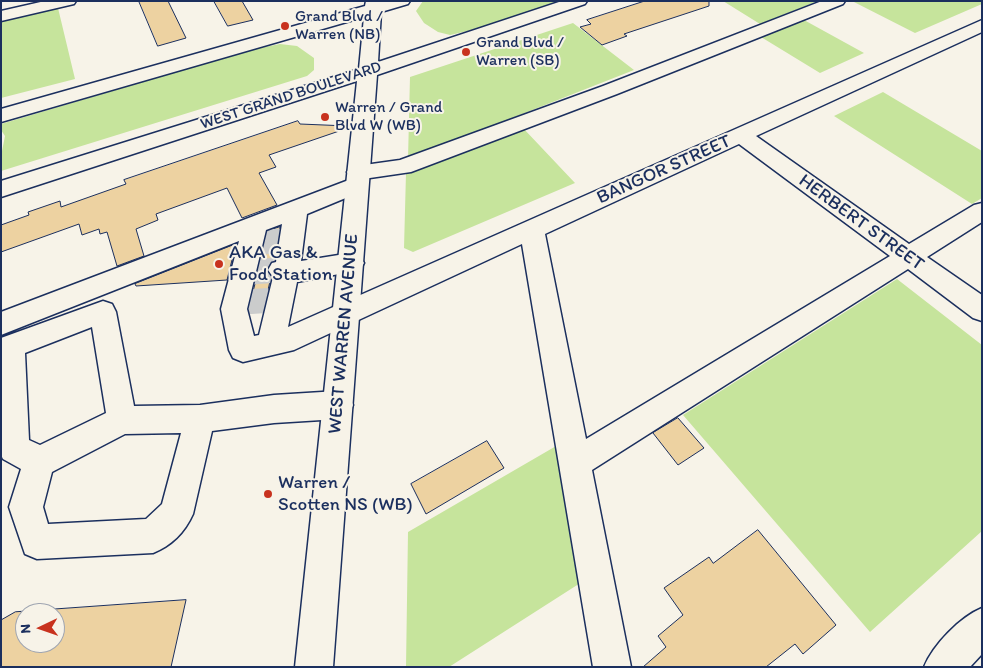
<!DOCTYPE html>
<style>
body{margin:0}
#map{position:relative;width:983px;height:668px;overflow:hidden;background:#f7f3e8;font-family:Itim,sans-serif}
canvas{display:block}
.frame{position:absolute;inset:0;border:2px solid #1b2f5e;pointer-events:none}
.north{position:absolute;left:15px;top:603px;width:50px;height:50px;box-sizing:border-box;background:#f7f3e8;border:1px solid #9fa5b1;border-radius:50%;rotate:267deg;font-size:14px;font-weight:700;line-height:20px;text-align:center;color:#1b2f5e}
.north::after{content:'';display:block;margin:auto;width:18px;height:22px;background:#c8321e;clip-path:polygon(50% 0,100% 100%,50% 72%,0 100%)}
</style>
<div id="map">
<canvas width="983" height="668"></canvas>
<div class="frame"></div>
<div class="north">N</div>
</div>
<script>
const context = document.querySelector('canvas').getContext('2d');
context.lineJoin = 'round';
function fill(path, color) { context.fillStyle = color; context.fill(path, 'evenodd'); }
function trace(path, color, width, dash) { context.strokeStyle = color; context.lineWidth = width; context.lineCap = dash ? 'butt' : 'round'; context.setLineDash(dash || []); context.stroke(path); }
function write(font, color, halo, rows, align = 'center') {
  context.font = font + ' Itim,sans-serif'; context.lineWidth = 4; context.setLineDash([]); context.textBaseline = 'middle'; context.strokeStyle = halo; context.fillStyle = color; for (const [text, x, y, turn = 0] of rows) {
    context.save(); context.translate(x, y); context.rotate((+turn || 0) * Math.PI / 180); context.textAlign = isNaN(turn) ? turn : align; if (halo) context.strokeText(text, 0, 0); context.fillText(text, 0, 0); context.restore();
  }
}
fill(new Path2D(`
 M423 1H564L472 30 450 35 438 32 424 23 416 11Z
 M723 1H818L760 24Z
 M852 1H982V4L915 33Z
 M58 8 75 79 1 98V21Z
 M804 20 864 53 820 73 761 37Z
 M573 23 634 70 408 159 410 77Z
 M280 44 297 46 314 58V70L307 76 1 171V156L5 136 1 130V124L250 50Z
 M883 92 982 151V198L972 204 834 116Z
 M523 128 575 183 413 252 404 248 406 173Z
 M897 279 982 345V531L870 632 683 415Z
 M563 442 585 580 449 667H406L408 532Z`), '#c6e49c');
const building = new Path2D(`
 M139 1H168L186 38 158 46Z
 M214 1H242L253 20 228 26Z
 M645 1H709V6L624 34 627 36 602 45 580 27 591 24 587 20Z
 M298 121 300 124 348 126V128L269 155 276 167 259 173 277 205 242 218 227 188 156 214 158 220 136 229 144 256 117 266 107 232 100 234 99 229 82 235 79 224 1 252V225L29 215 28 212 60 201 61 207 126 184 124 180Z
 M280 227 274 260 270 262 266 269 271 277 265 303 250 304 268 231Z
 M236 244 227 280 136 286 135 284Z
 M678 418 704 448 678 465 653 433Z
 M487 441 504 468 426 514 411 484Z
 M758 530 836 625 803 654 795 644 766 667H643L666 647 658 636 683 615 664 588 709 557 713 563Z
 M186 600 171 667H1V620L15 612ZM25 613H55V643H25Z`);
fill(building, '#edd2a1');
trace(building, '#1b2f5e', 1);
trace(new Path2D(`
 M258 242 286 241
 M251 272 281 270
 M244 302 275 300`), '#cbcccc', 25, [25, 12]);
const minor = new Path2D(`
 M45 1H76L74 4 1 21V11Z
 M822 1H845L843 4 617 94 411 172 363 179 368 185 365 190 307 214 301 261 351 253 360 256 364 263 360 270 297 282 288 327 982 20V32L756 136 909 244 974 205 982 203V222L927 257 982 295V321L973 318 908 269 592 470 631 667H593L522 244 294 350 243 362 233 358 229 350 221 309 239 241 1 335V312L354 178 350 177 347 172 350 167 400 160 603 86ZM739 144 890 256 586 439 545 234ZM282 224 276 262 272 263 268 270 273 277 259 335 254 336 247 309 266 230Z
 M103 301 112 304 116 312 134 406 200 405 274 395 338 391 349 395 353 405 349 415 338 419 274 423 212 431 193 514C185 532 171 546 153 553L37 559 25 554 9 507 21 469 3 459 1 455V338ZM92 327 106 413 40 445 29 440 25 353ZM181 433 162 504 146 519 48 524 43 507 52 472 125 434Z
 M982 608V654L970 667H924C933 645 960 617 982 608Z`);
const major = new Path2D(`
 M366 1H410L408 4 381 12 378 62 562 1H587L585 4 377 75 333 667H295L357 81 1 197V181L359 69 364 17 1 122V109L365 6Z`);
trace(minor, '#1b2f5e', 3);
trace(major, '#1b2f5e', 3);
fill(minor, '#f7f3e8');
fill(major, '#f7f3e8');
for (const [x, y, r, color] of [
 [285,26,5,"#c8321e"],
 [466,52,5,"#c8321e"],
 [325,117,5,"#c8321e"],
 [219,264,5,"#c8321e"],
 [268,494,5,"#c8321e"]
]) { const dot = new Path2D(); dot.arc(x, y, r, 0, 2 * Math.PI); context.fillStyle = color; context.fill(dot); trace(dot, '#f7f3e8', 2); }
write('16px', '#1b2f5e', '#f7f3e8', [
 ["Grand Blvd /",295,17],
 ["Warren (NB)",295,35],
 ["Grand Blvd /",476,43],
 ["Warren (SB)",476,61],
 ["Warren / Grand",335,108],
 ["Blvd W (WB)",335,126]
], 'left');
write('16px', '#1b2f5e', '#f7f3e8', [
 ["WEST GRAND BOULEVARD",291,96,-18]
]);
write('19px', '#1b2f5e', '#f7f3e8', [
 ["BANGOR STREET",664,170,-24],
 ["HERBERT STREET",861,223,36],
 ["WEST WARREN AVENUE",344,334,-85]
]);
write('19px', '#1b2f5e', '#f7f3e8', [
 ["AKA Gas &",229,253],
 ["Food Station",229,275],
 ["Warren /",278,483],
 ["Scotten NS (WB)",278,505]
], 'left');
</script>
